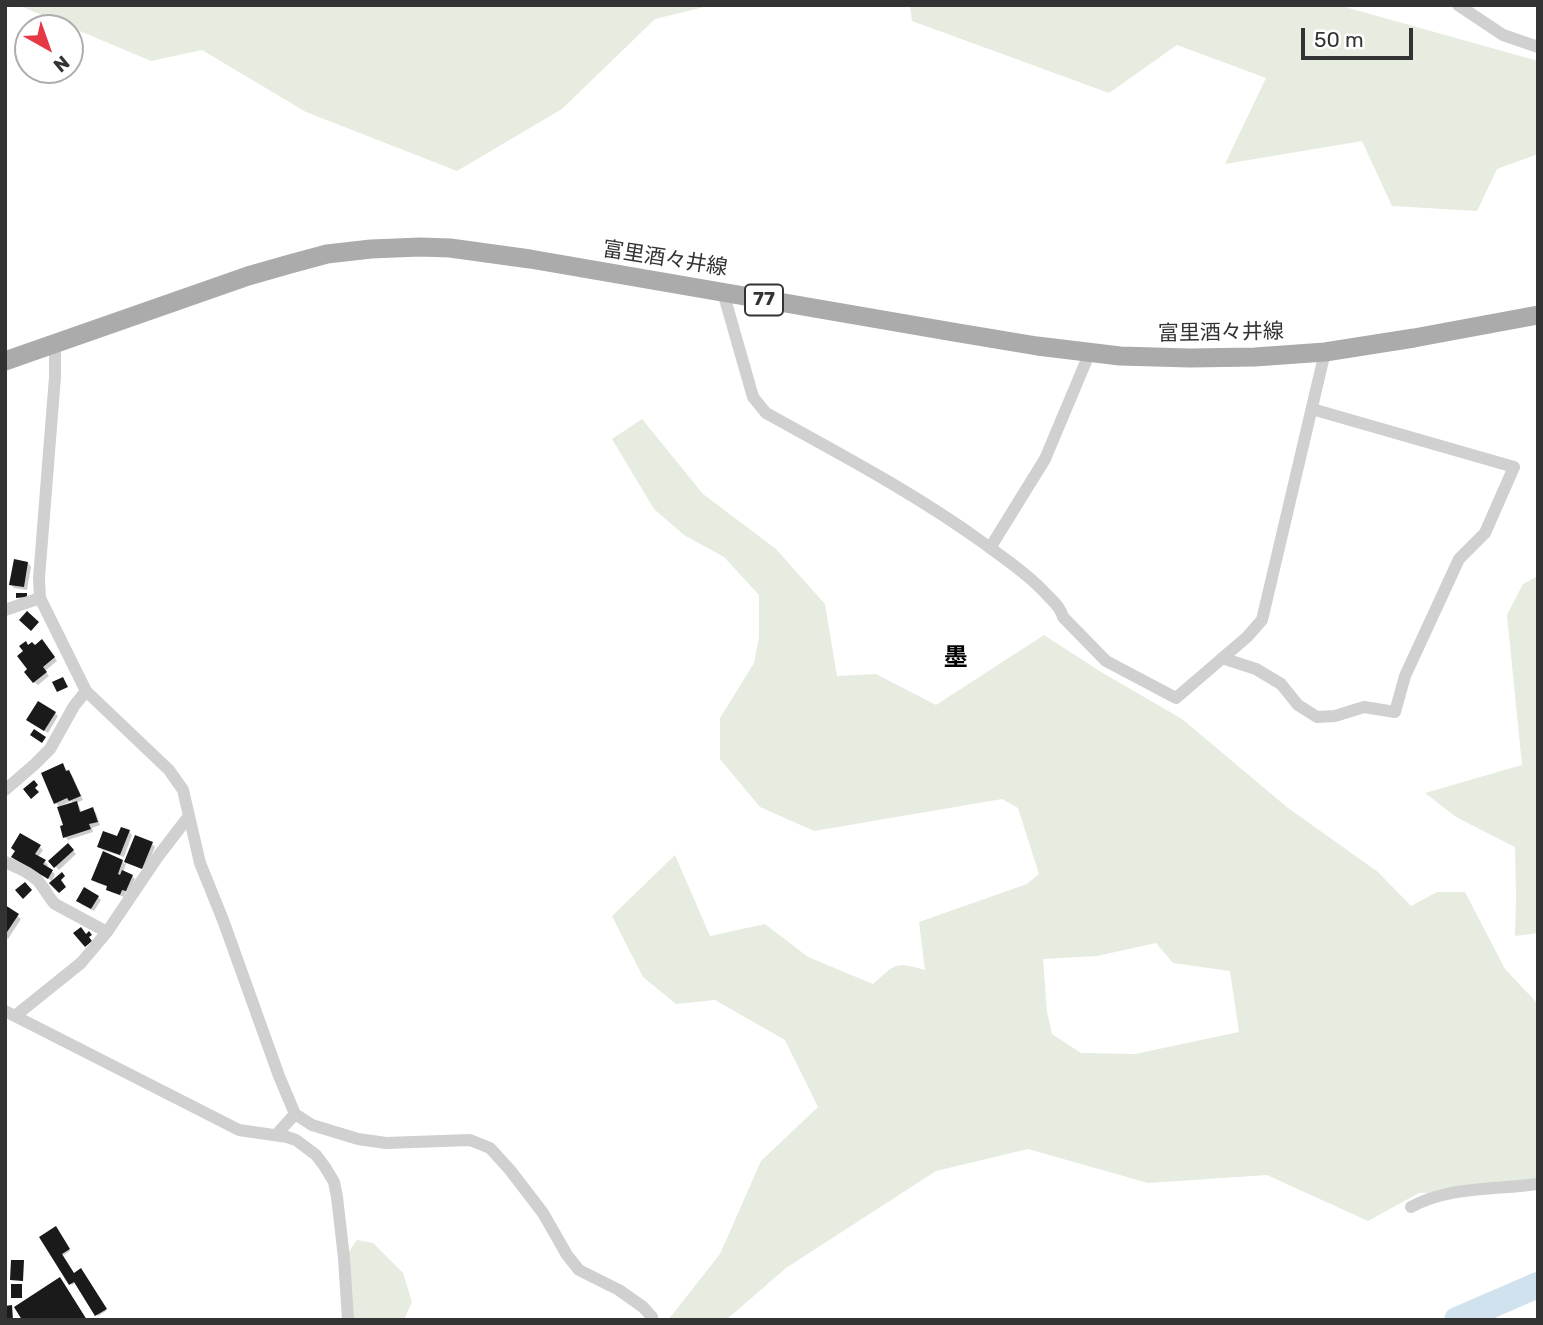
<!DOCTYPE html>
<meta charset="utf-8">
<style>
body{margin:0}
#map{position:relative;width:1543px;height:1325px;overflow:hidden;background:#fff;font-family:Rubik,sans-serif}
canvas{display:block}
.frame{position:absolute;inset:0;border:7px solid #333;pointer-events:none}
.north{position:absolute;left:14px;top:14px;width:70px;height:70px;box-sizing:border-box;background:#fff;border:2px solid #adadad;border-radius:50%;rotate:140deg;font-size:19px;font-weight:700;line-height:28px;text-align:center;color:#333}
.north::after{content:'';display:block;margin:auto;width:24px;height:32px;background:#e63946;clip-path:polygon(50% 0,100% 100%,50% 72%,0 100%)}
.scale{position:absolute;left:1301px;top:28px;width:112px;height:32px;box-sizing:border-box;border:4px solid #333;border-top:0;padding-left:9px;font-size:21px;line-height:24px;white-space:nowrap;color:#333;-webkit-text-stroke:5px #fff;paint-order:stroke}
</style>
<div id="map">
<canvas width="1543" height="1325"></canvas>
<div class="frame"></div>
<div class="north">N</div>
<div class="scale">50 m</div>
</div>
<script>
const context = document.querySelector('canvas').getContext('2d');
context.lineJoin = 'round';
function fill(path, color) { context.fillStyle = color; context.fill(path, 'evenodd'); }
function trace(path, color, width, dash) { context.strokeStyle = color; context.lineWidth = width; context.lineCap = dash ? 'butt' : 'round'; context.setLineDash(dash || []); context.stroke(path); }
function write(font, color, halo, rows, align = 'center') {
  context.font = font + ' Rubik,"Noto Sans JP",sans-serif'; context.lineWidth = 7; context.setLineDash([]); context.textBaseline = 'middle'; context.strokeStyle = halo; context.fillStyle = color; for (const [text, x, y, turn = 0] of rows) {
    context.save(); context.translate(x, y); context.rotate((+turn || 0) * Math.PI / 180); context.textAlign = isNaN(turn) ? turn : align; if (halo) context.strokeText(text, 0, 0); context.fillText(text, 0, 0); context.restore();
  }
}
fill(new Path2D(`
 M18 5H712L655 19 562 109 457 171 306 112 202 50 151 61Z
 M910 5H1338L1538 61V154L1497 169 1477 211 1392 206 1362 141 1225 164 1266 78 1177 45 1109 93 912 21Z
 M642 419 703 494 776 549 825 604 837 676 876 674 936 705 1044 635 1101 672 1182 719 1288 808 1378 872 1411 906 1437 892H1465L1505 969 1538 1004V1186L1525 1191 1419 1193 1368 1221 1267 1175 1148 1183 1028 1149 936 1171 786 1268 726 1320H668L720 1254 761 1161 818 1107 785 1040 715 1000 676 1004 643 977 612 916 675 855 710 936 765 924 808 957 873 984C895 964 895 961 925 970L919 922 1027 884 1039 874 1018 808 1002 799 814 831 760 807 720 759V718L754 663 759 637V595L724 557 684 535 654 509 612 439ZM1156 943 1173 963 1230 971 1239 1032 1135 1054 1081 1053 1052 1034 1047 1012 1043 959 1097 956Z
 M1538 576V933L1515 936 1516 896 1515 847 1456 817 1425 793 1522 765 1507 615 1523 584Z
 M357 1240 373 1243 403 1273 412 1302 404 1320H353L348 1253Z`), '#e6ecdf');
fill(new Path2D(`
 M28 563 31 567 27 590 14 588 11 584Z
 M45 645 57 661 45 671 49 676 38 685 34 682 30 669 29 647Z
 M55 713 58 716 48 733 31 723Z
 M62 765 72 775 83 800 76 803 79 806 82 813 92 809 96 813 100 825 92 828 93 832 68 840 65 837V826L61 808 56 803ZM71 801 74 804 61 808 60 806Z
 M129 831 132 835 124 857 103 850 99 846 118 839Z
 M136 838 152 844 155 847 146 869 127 862 123 872 132 876 135 879 129 894 126 892 124 897 111 892 108 889V887L97 883 93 879 122 861 125 864Z
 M68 845 76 854 59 870 50 861Z
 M40 847 43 850 38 857 44 861 48 865 46 867 55 874 52 881 17 860Z
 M98 897 101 900 94 911 81 904Z
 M5 907 21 919 8 939 5 937Z
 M56 1228 70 1251 62 1256 74 1275 82 1272 106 1311 98 1316 76 1282 72 1285 71 1284 41 1237Z`), '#0003');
trace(new Path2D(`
 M1457 1320 1538 1285`), '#cfe2ee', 26);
fill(new Path2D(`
 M14 559 28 562 24 587 9 585Z
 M16 593H27V597L16 598Z
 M27 611 39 622 31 631 19 620Z
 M42 639 55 657 43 667 47 672 33 683 24 672 27 669 17 656 23 651 19 646 26 641 28 645 32 642 35 645Z
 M63 677 68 687 57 692 52 682Z
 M38 701 56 712 44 731 26 720Z
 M34 729 46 737 42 743 30 735Z
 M63 763 66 771 69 770 81 796 69 801 67 798 54 804 41 773Z
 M34 780 38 785 35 788 39 792 31 799 23 789Z
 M77 801 80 812 93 807 98 822 89 824 91 829 63 838 60 826 63 825 57 807Z
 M121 827 130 830 120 855 97 847 103 831 117 836Z
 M20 833 41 845 35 854 46 860 43 864 53 870 48 879 11 857 15 851 11 848Z
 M135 835 153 842 142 869 124 862Z
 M68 843 74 850 54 868 48 861Z
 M103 851 123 860 118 874 120 875 122 870 133 875 126 891 122 890 120 895 106 890 107 886 91 880Z
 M62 872 65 876 61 880 66 887 59 893 49 883Z
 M25 882 32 890 23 899 15 890Z
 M84 887 99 896 91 909 76 901Z
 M5 905 19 914 5 935Z
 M81 927 86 934 89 931 92 935 89 937 92 941 85 947 73 933Z
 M56 1226 70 1249 62 1254 74 1273 81 1268 107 1309 95 1316 74 1282 69 1285 39 1237Z
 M11 1260H24L23 1281 10 1280Z
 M60 1277 87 1320H22L14 1307Z
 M11 1284H22V1298H11Z
 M12 1305 13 1320H5V1306Z`), '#1a1a1a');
trace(new Path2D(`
 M1458 5 1503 35 1538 47
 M723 292 753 397 766 413C840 454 914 493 982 542 1005 559 1029 575 1048 596 1054 602 1061 608 1063 617L1106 661 1176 698 1247 637 1262 620 1325 352
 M55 344V377L39 578 40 598 86 691 169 770 183 790 200 863 223 920 279 1076 295 1114 312 1125 358 1139 386 1143 470 1140 490 1148 510 1170 543 1213 567 1255 579 1270 619 1290 643 1307 652 1317V1320
 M990 548 1045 459 1090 352
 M5 610 40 598
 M1222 658 1256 669 1281 684 1298 705 1317 717 1335 716 1364 707 1395 712 1405 676 1459 559 1485 533 1514 467 1312 409
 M5 790 35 764 50 749 74 706 86 691
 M5 862C16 867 28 871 37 880 44 887 48 897 55 904L107 932
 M5 1011 239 1130 287 1137 296 1140 316 1155 325 1167 334 1182 337 1197 344 1258 348 1320
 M15 1016 81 963 107 932 159 855 189 816
 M276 1135 295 1114
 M1411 1207C1450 1186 1494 1190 1538 1184`), '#d0d0d0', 12);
trace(new Path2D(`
 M5 361 248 276 290 264 327 254 371 249 420 247 450 248 530 259 953 332 1037 346 1120 356 1190 358 1255 357 1325 352 1414 338 1538 315`), '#ababab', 19);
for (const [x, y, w] of [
 [764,300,38]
]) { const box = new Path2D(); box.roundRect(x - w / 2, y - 15.5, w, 31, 5); context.fillStyle = '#fff'; context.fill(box); trace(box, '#333', 2); }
write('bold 19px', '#333', null, [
 ["77",764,300]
]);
write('21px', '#333', '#fff', [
 ["富里酒々井線",665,259,9],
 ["富里酒々井線",1221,333,-1]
]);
write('bold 24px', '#000', '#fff', [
 ["墨",956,658]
]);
</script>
